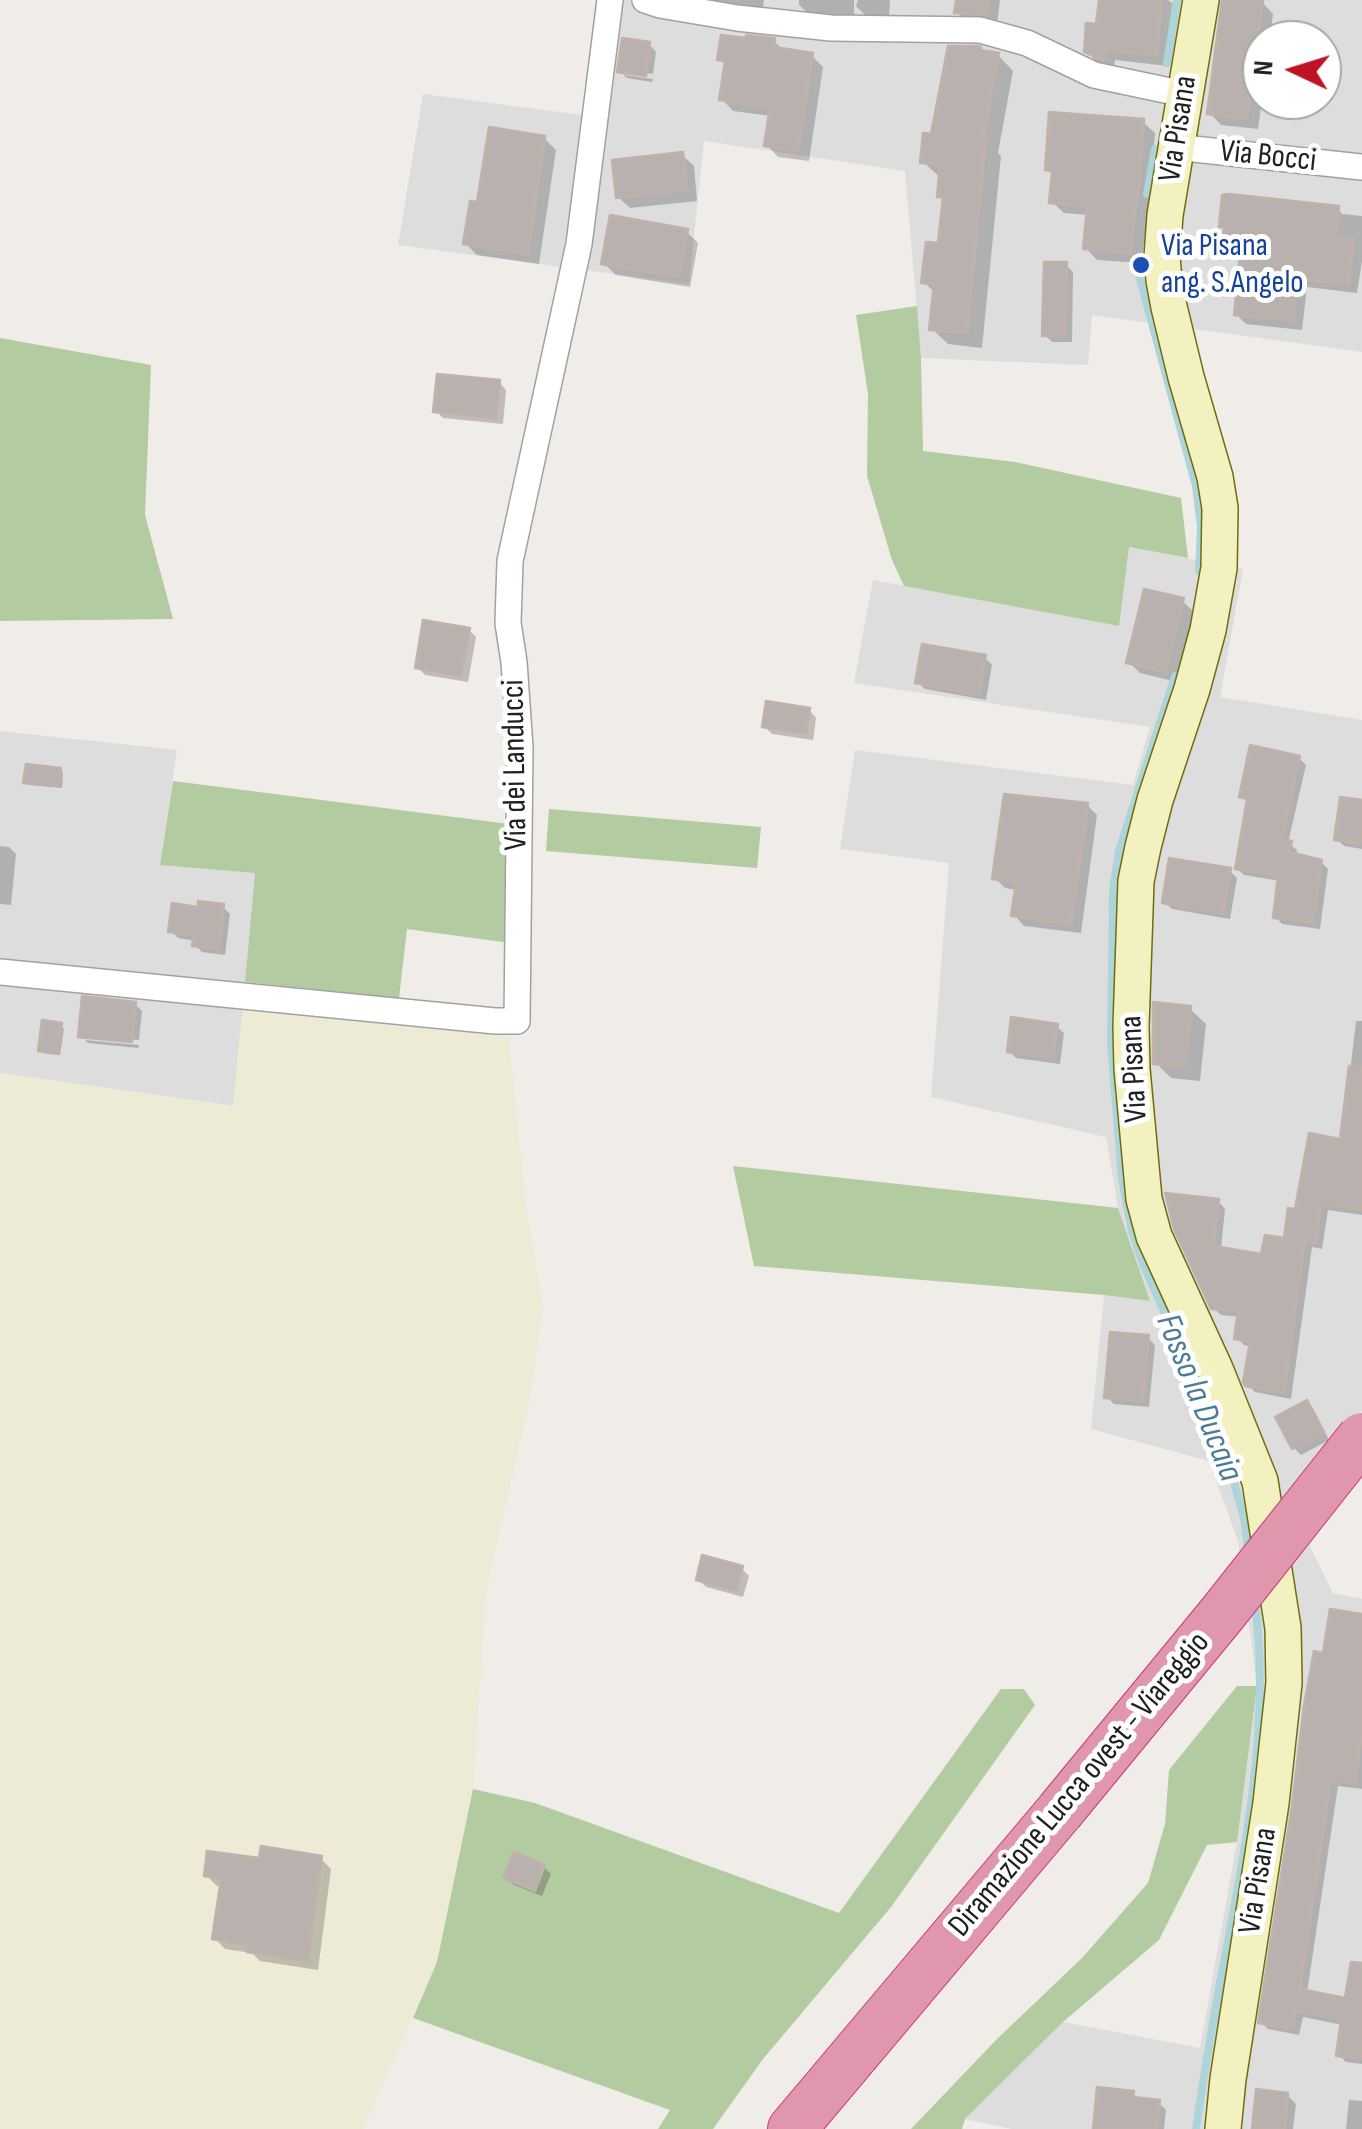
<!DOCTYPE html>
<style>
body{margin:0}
#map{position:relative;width:1362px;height:2129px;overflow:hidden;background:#f0ece8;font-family:"Sofia Sans Condensed",sans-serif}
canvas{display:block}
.north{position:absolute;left:1242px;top:20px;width:100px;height:100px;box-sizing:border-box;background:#fff;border:2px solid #a6a6a6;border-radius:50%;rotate:274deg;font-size:28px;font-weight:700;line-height:40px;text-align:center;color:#202020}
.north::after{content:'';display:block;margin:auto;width:35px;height:45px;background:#be1227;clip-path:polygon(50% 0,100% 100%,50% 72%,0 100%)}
</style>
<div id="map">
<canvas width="1362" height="2129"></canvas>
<div class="north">N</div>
</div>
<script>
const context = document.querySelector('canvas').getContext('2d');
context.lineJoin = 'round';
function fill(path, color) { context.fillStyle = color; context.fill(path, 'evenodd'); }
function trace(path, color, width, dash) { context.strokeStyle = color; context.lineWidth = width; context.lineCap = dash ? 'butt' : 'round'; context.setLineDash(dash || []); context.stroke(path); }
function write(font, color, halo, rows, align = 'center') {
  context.font = font + ' "Sofia Sans Condensed",sans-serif'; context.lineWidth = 10; context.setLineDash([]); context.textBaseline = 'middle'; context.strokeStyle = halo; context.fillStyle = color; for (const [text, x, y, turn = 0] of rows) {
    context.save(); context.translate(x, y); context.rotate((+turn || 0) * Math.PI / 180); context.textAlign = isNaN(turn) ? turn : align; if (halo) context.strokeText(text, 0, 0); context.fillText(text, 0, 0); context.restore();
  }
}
fill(new Path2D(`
 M596 0H1362V352L1092 315 1088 365 921 358 905 171 704 141 689 284 398 245 423 94 582 115ZM1262 40H1322V100H1262Z
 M1129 547 1243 569 1220 697 1362 720V1411L1288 1502 1333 1593 1362 1599V2129H1012L965 2119 1063 2022 1200 2048 1237 1842 1257 1686 1238 1541 1209 1461 1091 1429 1104 1295 1149 1301 1118 1208 1106 1137 931 1097 949 863 840 849 855 750 1133 785 1150 727 854 683 873 580 1118 626Z
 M0 731 177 750 160 864 255 873 234 1106 0 1073Z`), '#dedddd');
fill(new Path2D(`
 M245 982 399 998 405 1024 509 1037 526 1207 543 1308 530 1399 486 1591 473 1789 437 1962 363 2129H0V1073L233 1106Z`), '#edebd5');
fill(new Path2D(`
 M917 306 921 358 923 451 1015 462 1181 498 1188 558 1129 547 1119 626 904 586 892 560 867 476 868 394 856 315Z
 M0 338 151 365 145 515 173 619 0 621Z
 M173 781 509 824 510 943 407 929 399 998 245 982 255 873 160 865Z
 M549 809 761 827 757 868 546 851Z
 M733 1166 1118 1208 1150 1301 1104 1295 754 1266Z
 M1237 1686H1257L1237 1842 1207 1845 1159 1940 1063 2022 965 2119 962 2129H911L997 2039 1082 1958 1148 1883 1165 1824 1169 1770Z
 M1001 1689H1024L1035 1705 891 1907 763 2059 713 2129H658L670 2110 413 2018 437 1962 473 1789 535 1803 839 1913Z`), '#b2cba0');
fill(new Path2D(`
 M710 0H764L763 8 715 4Z
 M799 0H854V17L811 16 799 5Z
 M858 0H890L889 18 867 17 856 6Z
 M959 0H1000L997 25 968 24 957 12Z
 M1101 0H1168L1174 5 1168 66 1115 60 1114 70 1098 63 1086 51 1098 26Z
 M1225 0 1262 2 1273 14 1270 40H1262V100L1258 129 1221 125 1210 113Z
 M774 41 784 51 812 56 823 67 809 161 778 157 767 145 771 116 733 111 722 99 727 66 720 59Z
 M649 44 656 52 653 74 625 70V75L653 79 652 82 627 78 620 71Z
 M983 53 998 55 1013 71 998 153 1001 156 982 348 948 344 932 329 936 294 924 282 940 245 945 201 939 196 941 178 923 162 933 137Z
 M1143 122 1155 133 1150 198 1141 263 1097 260 1086 248 1088 215 1064 213 1052 202 1054 176 1047 169Z
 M544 138 556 150 539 264 477 255 466 244Z
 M682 155 694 166 697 201 630 208 618 197Z
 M1338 209 1342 214 1362 216V261L1357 293 1307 287 1302 330 1246 324 1236 314 1243 252 1234 251 1225 241 1226 230 1221 226Z
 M686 231 698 243 690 287 616 275 604 263Z
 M1066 265 1073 272 1072 342H1052L1045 335Z
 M499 382 506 390 503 424 443 418 436 411Z
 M1182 601 1194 612 1177 682 1140 673 1129 662Z
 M469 630 476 637 468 682 425 675 417 667Z
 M984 657 992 665 986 700 925 689 918 682Z
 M809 710 816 718 813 740 772 734 765 727Z
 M1299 758 1306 765 1288 843 1297 850 1296 856 1321 862 1328 869 1320 929 1282 924 1276 917 1280 881 1244 875 1237 868 1248 803 1242 796Z
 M60 770 63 773 62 788 29 785 26 782Z
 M1362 803V849L1344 846 1336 839Z
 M1087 805 1097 815 1081 933 1024 926 1014 915 1017 890 1005 888 995 878Z
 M0 846 9 847 16 854 11 905 0 904Z
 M1230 871 1237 878 1230 919 1172 909 1164 902Z
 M223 907 230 914 225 955 202 952 195 945 196 941 178 938 171 931 200 909Z
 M135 1004 142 1011 139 1040 85 1035V1040L139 1045 138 1048 88 1043 81 1036Z
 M1190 1009 1206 1024 1200 1081 1171 1078 1156 1063Z
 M1356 1021H1362V1215L1328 1210 1322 1249 1312 1247 1291 1399 1255 1392 1247 1384 1252 1347 1244 1345 1237 1338 1240 1317 1221 1315 1213 1307 1176 1228 1218 1201 1225 1209 1221 1249 1263 1257 1286 1241 1297 1212 1342 1142Z
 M61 1026 64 1029 60 1055 43 1053 40 1050Z
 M1056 1026 1064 1033 1060 1064 1016 1058 1009 1051Z
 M1148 1338 1155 1345 1149 1407 1114 1404 1107 1397Z
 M1306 1403 1314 1410 1329 1440 1301 1455 1294 1448Z
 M741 1568 749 1576 743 1597 706 1587 698 1579Z
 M1362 1616V1789L1338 1786 1307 1993 1347 2001 1362 1991V2064L1346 2062 1339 2055 1343 2025 1303 2017 1299 2035 1268 2029 1261 2022 1325 1656Z
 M321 1859 331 1869 318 1970 260 1961 252 1953 225 1949 215 1938 223 1887 217 1886 206 1875 261 1861Z
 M544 1867 551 1874 542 1896 514 1885 506 1878Z
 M1133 2093 1140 2101 1159 2103 1166 2110 1164 2129H1095Z
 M1287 2095 1296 2104 1293 2129H1254Z
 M1349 2100 1362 2101V2129H1346Z`), '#0003');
trace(new Path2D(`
 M1167 63 1177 0
 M1147 194 1155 149
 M1136 264 1196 486 1201 527 1199 571
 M1175 676 1119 851 1113 892 1111 1043 1122 1179 1132 1231 1143 1264 1208 1411 1235 1486 1244 1518 1248 1549
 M1196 2129C1205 2068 1215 2007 1227 1947 1248 1833 1270 1718 1255 1603`), '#acd4d9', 8);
const building = new Path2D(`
 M956 0H988L986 15 954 13Z
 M1099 0H1162L1157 55 1105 50 1104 60 1084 52 1086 23 1096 24Z
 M1222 0H1263L1247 119 1207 114Z
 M721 35 746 38V35L775 38 774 47 813 53 798 151 764 146 770 107 719 100 725 61 717 60Z
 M622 38 650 42 646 76 617 72Z
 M948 46H978L981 47V50L999 53 983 138H986L967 333 929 330 934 284 921 283 926 242 938 243 943 197H937L940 164 920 163 923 133 931 134Z
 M1049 112 1144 119 1139 185 1130 253 1083 249 1087 206 1049 203 1052 171 1045 170Z
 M489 127 545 136 528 254 463 244 470 201 477 202Z
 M683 152 687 190 616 198 612 160Z
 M1229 194 1339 206 1336 236 1354 238 1348 284 1298 279 1293 321 1234 315 1241 244 1222 242 1224 227H1219L1222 195Z
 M610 215 688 229 679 277 601 264Z
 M1044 262H1067L1065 336H1042Z
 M437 374 500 380 496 418 433 412Z
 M1144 589 1184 598 1166 672 1126 663Z
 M423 620 470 628 461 676 415 668Z
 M922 644 986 655 979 695 915 683Z
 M766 701 810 708 806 734 762 727Z
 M1250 745 1300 756 1282 839 1292 841 1289 852 1322 860 1313 923 1273 918 1278 876 1235 869 1247 799 1239 797Z
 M26 764 61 768 59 786 23 783Z
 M1004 794 1088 803 1071 924 1011 916 1016 882 992 879Z
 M1340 797 1362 800V844L1334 840Z
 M1169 858 1231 868 1223 914 1162 903Z
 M198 901 224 904 219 949 192 946 194 935 168 932 172 903 198 907Z
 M82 996 136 1002 132 1042 78 1037Z
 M1153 1002 1191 1006 1185 1067 1153 1064Z
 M1011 1017 1058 1024 1053 1058 1007 1052Z
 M42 1020 62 1023 58 1054 38 1051Z
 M1349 1066 1362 1067V1209L1321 1204 1316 1243 1305 1241 1284 1393 1245 1386 1243 1382 1250 1342 1234 1339 1238 1311 1211 1309 1174 1229 1165 1193 1219 1199 1214 1246 1261 1254 1265 1235 1284 1238 1288 1208 1295 1209 1309 1133 1340 1139Z
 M1110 1332 1149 1335 1143 1401 1104 1398Z
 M1307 1400 1324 1432 1292 1449 1275 1417Z
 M702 1555 743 1566 736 1591 696 1580Z
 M1330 1609 1362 1614V1733L1355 1783 1331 1780 1300 1989 1345 1998 1351 1962 1362 1963V2059L1336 2056 1341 2020 1296 2011 1293 2029 1258 2023 1292 1806 1304 1706 1314 1651 1323 1653Z
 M261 1846 322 1856 308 1961 247 1952 248 1945 212 1939 221 1879 204 1876 207 1851 259 1858Z
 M514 1852 545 1865 535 1891 503 1878Z
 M1097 2087 1134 2091 1133 2097 1160 2100 1157 2129H1093Z
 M1256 2089 1288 2093 1285 2129H1252Z`);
fill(building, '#b9b1ad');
trace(building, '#c0b2ab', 2.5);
const street = new Path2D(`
 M645 0 660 5 737 18 831 28 980 30 1027 43 1094 75 1184 94
 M1175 147 1362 167
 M0 972 495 1021H517L520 747 514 662 508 623 510 561 579 244 610 0`);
const secondary = new Path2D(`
 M1201 0 1165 215 1162 257 1164 280 1169 307 1186 377 1215 477 1220 508 1219 568 1208 630 1192 689 1155 800 1143 847 1136 881 1131 1026 1132 1069 1144 1199 1154 1236 1215 1369 1260 1481 1283 1628 1284 1683 1271 1803 1228 2079 1223 2129`);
const highway = new Path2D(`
 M792 2129 1060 1811`);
trace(street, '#a1a1a1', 28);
trace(secondary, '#6f6e0f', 38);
trace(highway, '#cc377c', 50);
trace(street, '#fff', 25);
trace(secondary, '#f4f1c1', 35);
trace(highway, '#e097ad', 48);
const highwayBridge = new Path2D(`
 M1060 1811 1222 1614 1362 1437`);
trace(highwayBridge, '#cc377c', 50, []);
trace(highwayBridge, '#e097ad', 48);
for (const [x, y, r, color] of [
 [1141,265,10,"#1a4fb4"]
]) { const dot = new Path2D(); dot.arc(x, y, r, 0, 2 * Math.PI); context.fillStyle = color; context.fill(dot); trace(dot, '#fff', 4); }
write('32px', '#202020', '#fff', [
 ["Via Pisana",1179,129,-81],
 ["Via Bocci",1268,157,6],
 ["Via dei Landucci",516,765,-91],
 ["Via Pisana",1135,1069,-93],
 ["Diramazione Lucca ovest - Viareggio",1080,1785,-50],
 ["Via Pisana",1259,1881,-81]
]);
write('32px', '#164399', '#fff', [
 ["Via Pisana",1161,247],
 ["ang. S.Angelo",1161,284]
], 'left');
write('italic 35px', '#4d7c99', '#fff', [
 ["Fosso la Ducaia",1198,1398,68]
]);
</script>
